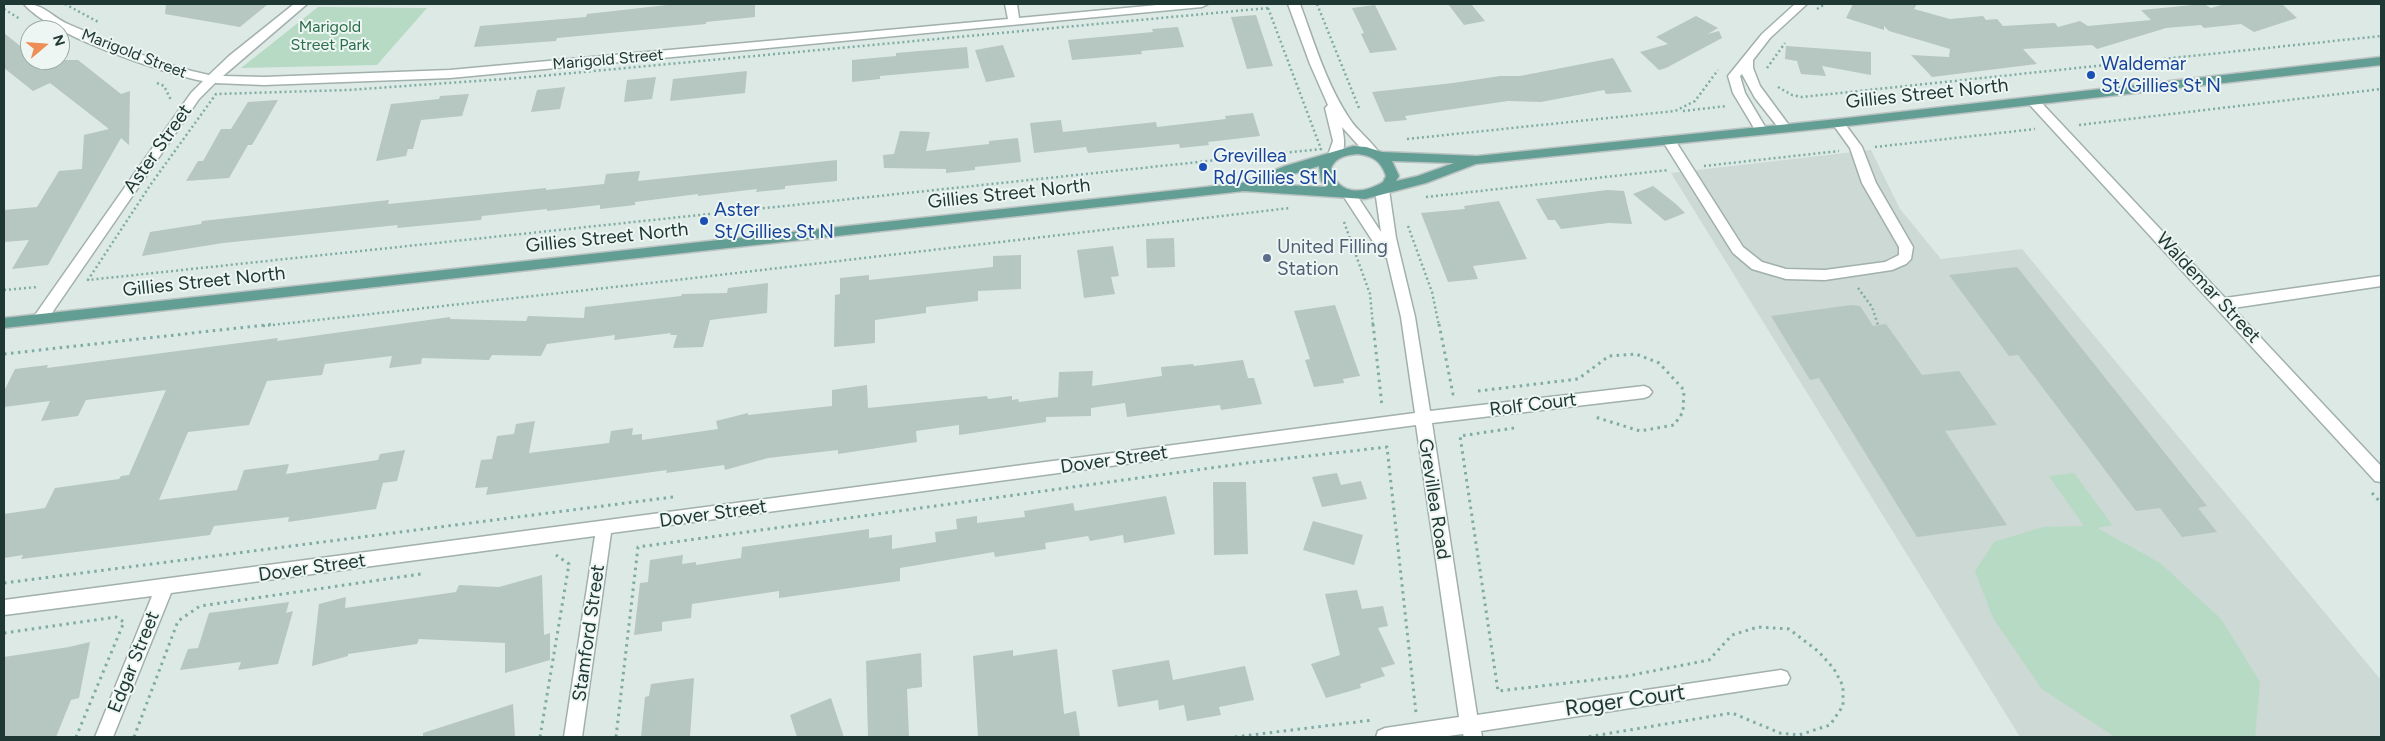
<!DOCTYPE html>
<style>
body{margin:0}
#map{position:relative;width:2385px;height:741px;overflow:hidden;background:#dde9e5;font-family:Figtree,sans-serif}
canvas{display:block}
.frame{position:absolute;inset:0;border:5px solid #203834;pointer-events:none}
.north{position:absolute;left:20px;top:20px;width:50px;height:50px;box-sizing:border-box;background:#edf6f3;border:1px solid #9baaa7;border-radius:50%;rotate:72deg;font-size:14px;font-weight:700;line-height:20px;text-align:center;color:#203834}
.north::after{content:'';display:block;margin:auto;width:18px;height:22px;background:#ee8d56;clip-path:polygon(50% 0,100% 100%,50% 72%,0 100%)}
</style>
<div id="map">
<canvas width="2385" height="741"></canvas>
<div class="frame"></div>
<div class="north">N</div>
</div>
<script>
const context = document.querySelector('canvas').getContext('2d');
context.lineJoin = 'round';
function fill(path, color) { context.fillStyle = color; context.fill(path, 'evenodd'); }
function trace(path, color, width, dash) { context.strokeStyle = color; context.lineWidth = width; context.lineCap = dash ? 'butt' : 'round'; context.setLineDash(dash || []); context.stroke(path); }
function write(font, color, halo, rows, align = 'center') {
  context.font = font + ' Figtree,sans-serif'; context.lineWidth = 4; context.setLineDash([]); context.textBaseline = 'middle'; context.strokeStyle = halo; context.fillStyle = color; for (const [text, x, y, turn = 0] of rows) {
    context.save(); context.translate(x, y); context.rotate((+turn || 0) * Math.PI / 180); context.textAlign = isNaN(turn) ? turn : align; if (halo) context.strokeText(text, 0, 0); context.fillText(text, 0, 0); context.restore();
  }
}
fill(new Path2D(`
 M1871 150 1900 209 1941 259 2022 249 2381 680V737H2020L1671 173Z`), '#ccd9d4');
fill(new Path2D(`
 M318 7 427 8 377 65 241 68Z
 M2074 473 2112 525 2097 528 2160 563 2221 619 2260 682 2255 737H2115L2042 689 1993 618 1975 571 1994 542 2043 527 2084 526 2049 476Z`), '#b6dac4');
fill(new Path2D(`
 M166 4H268L240 27 165 14Z
 M676 4H755V17L706 22V24L557 38 556 41 474 47 480 26 586 17 587 14Z
 M1448 4H1471L1485 21 1464 25Z
 M1853 4H1917L1914 9 1950 19 1983 16 1986 20 1997 19 2003 26 2055 23 2058 27 2080 21 2088 26 2151 20 2141 10 2204 4 2211 8 2225 4H2282L2297 18 2254 32 2241 24 2204 28 2201 25 2166 28 2097 49 2092 45 2023 49 2037 64 1932 77 1911 55 1949 57 1950 49 1889 31 1884 26V30L1846 18Z
 M1375 5 1397 50 1370 53 1361 34 1364 33 1352 8Z
 M1256 15 1273 66 1247 69 1231 17Z
 M1696 16 1718 28 1708 34 1719 31 1722 38 1666 68 1659 70 1640 52 1668 44 1656 37Z
 M1178 27 1184 47 1141 51 1142 54 1072 60 1068 40 1153 32 1152 29Z
 M4 33 30 54V60H78L121 94 130 91 129 145 121 138 48 265 12 269 29 240 4 242V210L37 207 59 171 82 169 84 135 109 129 50 83 33 91 4 68Z
 M1003 45 1015 77 986 82 975 50Z
 M1786 46 1871 52V75L1822 66 1826 76 1801 74 1797 61 1785 59Z
 M967 47 969 68 880 76V79L852 82V60L896 56V53Z
 M1613 58 1632 92 1606 94 1604 90 1541 102 1508 101 1405 116 1407 120 1385 122 1372 92 1453 83 1500 76H1520Z
 M747 71 745 93 670 101 673 79Z
 M656 77 652 99 624 102 627 80Z
 M565 87 560 109 531 112 537 90Z
 M469 94 462 116 421 120 413 149H408L406 156 376 161 391 104 439 99 440 96Z
 M278 100 252 145H248L229 178 186 181 198 161H203L221 129H231L248 102Z
 M1253 113 1260 136 1208 142 1209 145 1180 148 1179 144 1088 153 1086 147 1034 153 1030 123 1061 120 1063 132 1156 122 1157 127 1226 119 1225 116Z
 M900 131 930 132 926 151 989 144V141L1018 138 1021 162 975 167V170L946 173V169L884 168 883 155 894 154Z
 M837 160V181L785 186V189L756 192 757 189 698 196V194L635 202V205L600 209V205L547 211V209L482 216 481 220 397 228 398 225 223 243 142 256 150 232 201 224 202 221 389 200 388 204 546 188V190L604 184 606 174 640 171 638 181Z
 M1653 186 1676 204 1685 213 1665 221 1633 194Z
 M1607 190 1624 191 1632 224 1609 223 1561 229 1555 220H1548L1536 199Z
 M1499 201 1527 259 1473 266 1478 279 1448 282 1421 213 1465 209 1464 206Z
 M1174 238 1175 267 1147 268 1146 239Z
 M1113 246 1119 276 1111 277 1115 294 1084 298 1077 250Z
 M1021 255V289L978 291V301L926 307V313L875 320V343L834 347 835 295 840 294V278L869 275V280L993 267V256Z
 M2017 267 2207 506 2198 508 2217 532 2182 537 2160 508 2136 511 2018 355 2009 356 1949 275Z
 M768 283 767 313 710 320 703 347 673 348 677 335H670L671 333 614 340 615 335 547 344 541 356 492 355 489 360 422 358 421 364 389 368 392 356 325 364 322 375 267 381 249 425 188 432 159 500 237 490 244 470 289 464 286 474 378 460 380 454 405 450 397 481 383 483 376 509 288 522 289 517 214 526 210 535 21 559 23 555 4 558V514L45 508 55 488 119 479 121 476 129 475 166 390 86 400 78 416 41 421 50 401 4 407V391L15 369 48 365 47 368 278 338 277 341 450 317V319L526 321 528 316 584 318 585 307 681 296 682 294 727 293 728 288Z
 M1335 305 1360 376 1343 379 1344 383 1314 387 1305 360 1310 359 1294 311Z
 M1851 305 1860 306 1873 326 1886 324 1922 375 1959 371 1997 425 1945 431 2007 525 1917 537 1819 378 1810 380 1771 316Z
 M1243 360 1248 378H1254L1262 404 1221 410 1220 405 1127 417 1125 403 1091 408V416L1046 417V422L959 435V425L916 431 917 442 838 454V450L768 458 725 470 724 465 666 473 667 470 486 495 488 487 475 488 481 460 492 459 497 436 514 434 516 424 535 421 529 453 609 443 611 431 633 428 632 435 642 434V440L718 429 716 421 748 413V415L832 406V390L867 385 868 408 987 396 988 399 1012 396V400L1018 399 1019 402 1058 397 1059 372 1093 371 1092 386 1162 376 1161 367 1193 364 1194 366Z
 M1337 473 1341 485 1361 481 1367 499 1322 507 1312 477Z
 M1213 482H1246L1248 554 1214 555Z
 M1166 496 1175 534 1124 543 1123 535 1090 541 1088 536 1045 543 1046 549 995 557 994 552 900 568V581L779 598V591L692 604 691 618 662 622V631L634 635 640 583 648 582 650 560 683 555 682 564 696 562V565L741 558 742 547 869 529V538L892 535V549L936 542 935 532 957 529 956 519 977 516V523L1025 517 1024 511 1073 503 1075 511Z
 M1313 521 1363 535 1354 565 1303 550Z
 M542 575 544 635 550 633V660L505 673V643L419 639 417 644 348 654V656L312 666 319 604 346 597 345 608 456 592 459 585 499 587Z
 M1357 590 1362 609 1383 606 1388 626 1378 628 1395 664 1381 668 1385 676 1360 684 1361 688 1326 698 1311 664 1340 655 1325 594Z
 M289 602 286 613 293 611 278 664 238 670 241 662 180 670 188 649 198 648 209 613Z
 M90 642 79 698 71 700 56 737H4V657L69 647Z
 M1057 649 1064 714 1076 711 1080 737H978L973 656 1013 650V656Z
 M921 653 922 687 907 689 909 737H868L866 661Z
 M1169 660 1173 680 1245 666 1254 700 1219 707 1221 715 1187 721 1184 705 1159 710 1158 700 1118 707 1112 670Z
 M694 678 690 737H641L645 697 649 696 651 684Z
 M831 698 844 737H797L790 715Z
 M513 704 515 737H423V733Z`), '#b6c6c1');
const minor = new Path2D(`
 M24 4C43 3 52 17 68 24 115 44 160 65 209 75L229 56 294 4H307L223 76 264 77 450 70 1008 19 1005 4H1017L1019 18 1168 4H1208L1202 7 450 78 264 85 215 83 199 99 45 323H35L33 319 35 315 191 93 203 81C162 73 50 35 24 4Z
 M1288 4H1300C1314 42 1326 83 1349 118 1357 131 1371 140 1379 153L1378 156H1368L1342 127C1344 137 1348 156 1334 159L1328 155 1333 141 1325 108 1328 105 1310 64Z
 M1795 4H1807L1770 38 1753 60V68L1760 86 1791 128 1785 132 1781 131 1755 98 1742 74 1740 76 1745 93 1767 130 1761 134 1757 133 1733 93 1728 76 1762 34Z
 M2033 97 2037 98 2225 298 2381 276V286L2233 308 2381 466V482L2375 481 2029 104 2027 101 2029 98Z
 M1838 119 1842 120 1862 147 1876 183 1913 247 1911 259 1906 264 1892 270 1825 280 1786 279 1752 269 1733 253 1662 140 1663 137H1673L1743 247 1762 262 1786 269 1825 270 1885 262 1899 255V247L1862 183 1850 148 1832 123Z
 M1382 186 1389 190 1396 238 1415 317 1430 411 1644 386 1649 388 1652 392 1649 396 1644 398 1432 423 1477 715 1781 670 1787 672 1790 678 1787 684 1481 731 1482 737H1464L1463 734 1441 737H1376L1378 731 1385 728 1459 717 1416 425 611 533 582 737H564L595 536 171 593 113 737H95L152 596 4 615V600L1415 413 1401 317 1387 258 1383 257 1342 194 1344 191H1354L1381 232 1375 190Z`);
const major = new Path2D(`
 M2381 57V65L1838 127 1476 164 1426 183 1365 199 1244 191 4 328V318L1242 183 1285 166 1353 146 1366 147 1382 152 1477 156 1838 119ZM1358 154C1373 156 1381 161 1386 176L1383 182C1362 195 1337 195 1331 168 1336 157 1346 155 1358 154ZM1392 161 1454 163 1418 176 1396 181 1399 176ZM1319 166 1321 181 1326 187 1262 184Z`);
trace(minor, '#a1b0ac', 3);
trace(major, '#bcc3c2', 3);
trace(new Path2D(`
 M65 4 100 23
 M1317 4 1359 108
 M1268 8 1321 149 88 280 151 184 216 94 348 90 519 78Z
 M4 9 20 19
 M1817 9 1825 4
 M1767 68 1785 43
 M157 83 164 86 171 100
 M1778 87 1792 95 1802 97 2381 36
 M1683 111 1727 106
 M2079 125 2381 89
 M1407 139 1675 111 1695 101 1718 70
 M1875 147 2035 129
 M1704 166 1839 151
 M1426 197 1668 170
 M1344 222 1370 294 1373 326
 M1408 226 1432 292 1439 326
 M1858 288 1872 307 1878 325
 M4 290 38 287
 M263 326 668 281 1290 208`), '#7eaca3', 2.5, [2, 3]);
trace(new Path2D(`
 M1373 324 1382 406
 M1439 324 1453 394H1457
 M4 354 274 324
 M1478 391 1578 379 1609 356 1636 354 1659 363 1684 390 1683 412 1674 425 1640 431 1595 417
 M1514 428 1460 436 1498 691 1627 676 1709 660 1732 635 1758 627 1789 629 1819 652 1834 669 1843 686V706L1830 725 1799 735 1780 733 1732 713 1587 737
 M2372 493 2381 503
 M4 583 673 497
 M4 633 116 617 124 622 76 737
 M134 737 178 621 200 606 421 574
 M540 737 569 564 556 555
 M616 737 638 547 1247 463 1387 447 1416 713
 M1235 737 1373 720`), '#7eaca3', 3, [2.5, 4.5]);
fill(minor, '#fff');
fill(major, '#639e95');
for (const [x, y, r, color] of [
 [2091,75,5,"#1a4fb4"],
 [1203,167,5,"#1a4fb4"],
 [704,221,5,"#1a4fb4"],
 [1267,258,5,"#5c6f8a"]
]) { const dot = new Path2D(); dot.arc(x, y, r, 0, 2 * Math.PI); context.fillStyle = color; context.fill(dot); trace(dot, '#edf6f3', 2); }
write('16px', '#2b6d4c', '#edf6f3', [
 ["Marigold",330,27],
 ["Street Park",330,45]
]);
write('16px', '#203834', '#edf6f3', [
 ["Marigold Street",134,54,21],
 ["Marigold Street",608,60,-5]
]);
write('19px', '#164399', '#edf6f3', [
 ["Waldemar",2101,64],
 ["St/Gillies St N",2101,86],
 ["Grevillea",1213,156],
 ["Rd/Gillies St N",1213,178],
 ["Aster",714,210],
 ["St/Gillies St N",714,232]
], 'left');
write('19px', '#203834', '#edf6f3', [
 ["Gillies Street North",1927,94,-6],
 ["Aster Street",158,149,-55],
 ["Gillies Street North",1009,194,-6],
 ["Gillies Street North",607,238,-6],
 ["Gillies Street North",204,282,-6],
 ["Waldemar Street",2208,288,47],
 ["Rolf Court",1533,405,-7],
 ["Dover Street",1114,460,-8],
 ["Grevillea Road",1434,499,81],
 ["Dover Street",713,514,-8],
 ["Dover Street",312,568,-8],
 ["Stamford Street",589,633,-82],
 ["Edgar Street",134,662,-68]
]);
write('19px', '#4e5e75', '#edf6f3', [
 ["United Filling",1277,247],
 ["Station",1277,269]
], 'left');
write('22px', '#203834', '#edf6f3', [
 ["Roger Court",1625,701,-8]
]);
</script>
